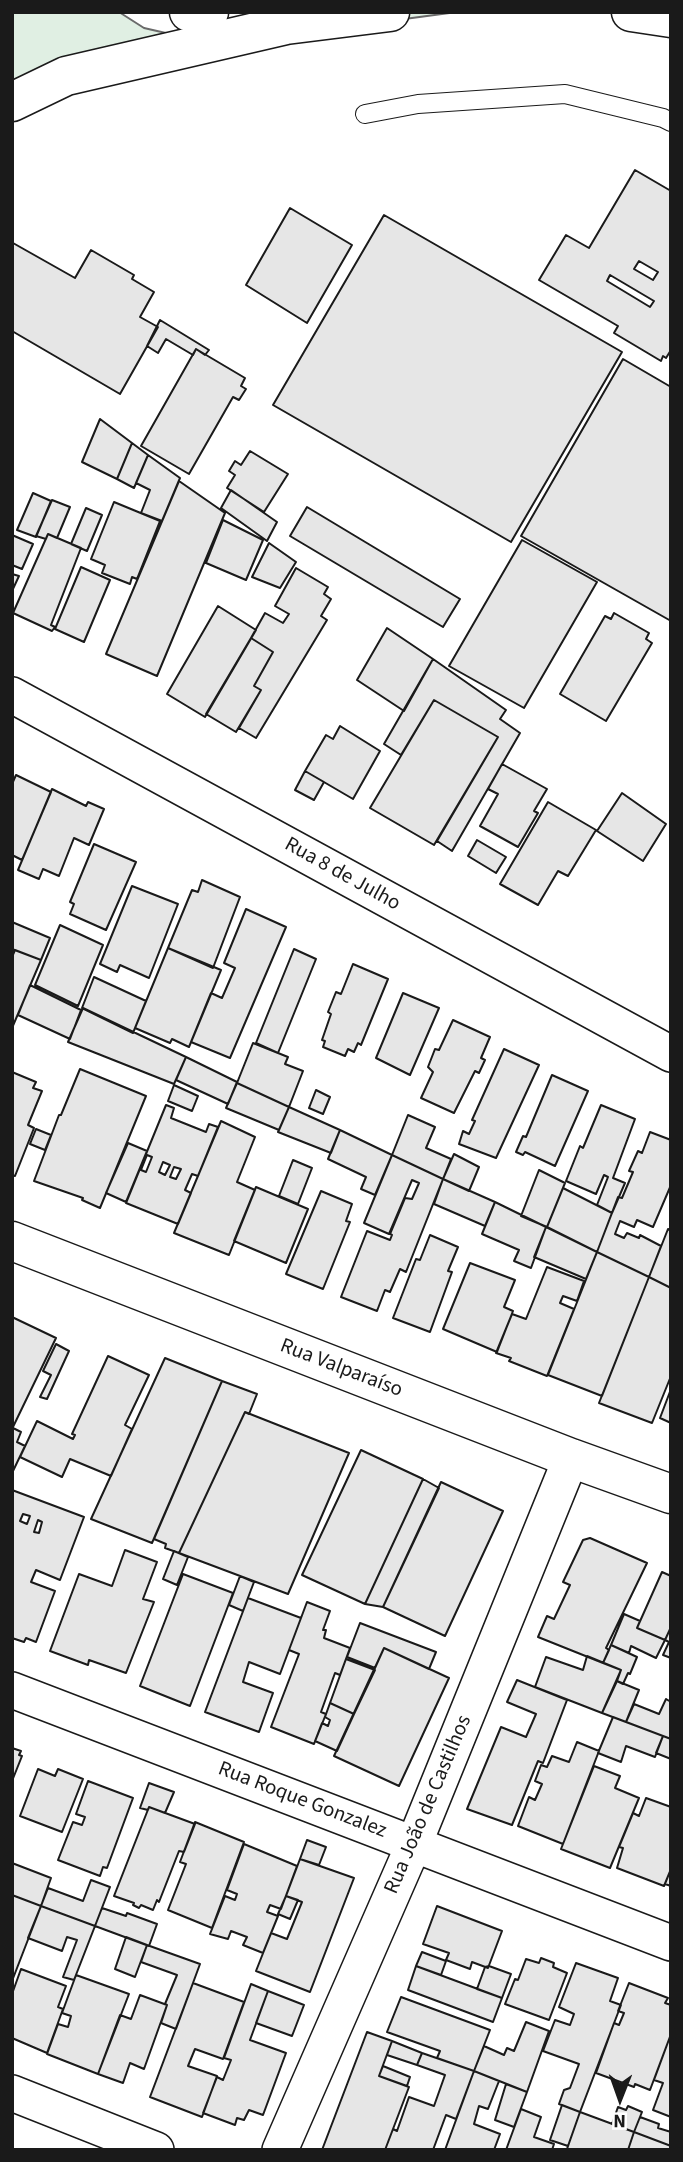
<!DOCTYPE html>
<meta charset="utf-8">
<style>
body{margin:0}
#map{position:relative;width:683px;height:2162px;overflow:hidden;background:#fff;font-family:"Source Sans 3",sans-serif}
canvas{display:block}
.frame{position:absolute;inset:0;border:14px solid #1a1a1a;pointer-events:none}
.north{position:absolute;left:585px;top:2064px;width:70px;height:70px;-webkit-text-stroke:5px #fff;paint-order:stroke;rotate:181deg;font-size:19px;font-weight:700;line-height:28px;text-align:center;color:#1a1a1a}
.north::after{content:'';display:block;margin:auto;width:24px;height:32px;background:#1a1a1a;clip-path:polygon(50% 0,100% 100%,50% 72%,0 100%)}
</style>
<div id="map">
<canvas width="683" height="2162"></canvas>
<div class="frame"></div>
<div class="north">N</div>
</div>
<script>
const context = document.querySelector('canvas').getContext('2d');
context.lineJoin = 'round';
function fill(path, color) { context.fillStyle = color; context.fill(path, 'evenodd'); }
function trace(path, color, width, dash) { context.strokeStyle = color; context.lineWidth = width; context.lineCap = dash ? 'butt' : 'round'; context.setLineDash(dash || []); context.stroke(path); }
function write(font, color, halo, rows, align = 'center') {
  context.font = font + ' "Source Sans 3",sans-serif'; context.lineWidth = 5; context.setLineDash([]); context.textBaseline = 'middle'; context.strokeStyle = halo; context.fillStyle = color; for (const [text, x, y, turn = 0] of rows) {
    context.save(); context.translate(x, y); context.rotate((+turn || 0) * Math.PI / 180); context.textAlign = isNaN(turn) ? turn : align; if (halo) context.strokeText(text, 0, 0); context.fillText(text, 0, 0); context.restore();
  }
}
const green = new Path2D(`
 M12 12H119L144 28 192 39 293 12H457L292 34 12 109Z`);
fill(green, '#e0efe3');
trace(green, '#6a6a6a', 2);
const building = new Path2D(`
 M635 170 671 191V350L666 358 663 356 661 361 614 333 618 326 539 280 566 235 589 248ZM639 261 658 272 653 280 634 269ZM610 275 654 301 650 307 607 281Z
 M290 208 352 245 307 323 246 285Z
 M384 215 622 352 511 542 273 405Z
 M13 243 75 278 91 250 134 275 132 279 154 292 140 317 158 327 120 394 12 331Z
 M160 320 209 350 205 355 196 349 193 355 166 339 158 353 147 346Z
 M196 349 245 378 241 386 246 389 239 400 233 397 189 474 141 446Z
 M623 359 671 387V621L521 536Z
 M100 419 132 443 117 479 82 462Z
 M132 443 148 455 134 488 117 479Z
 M250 451 288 474 264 512 227 488 235 475 229 471 235 461 241 465Z
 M148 455 180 478 162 521 141 513 150 490 136 483Z
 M179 481 225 513 157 676 106 654Z
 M231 490 277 522 267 541 221 508Z
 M33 493 51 501 36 537 17 530Z
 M52 500 70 507 57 538 48 534 46 539 36 536Z
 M114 502 160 521 137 579 132 577 130 584 102 573 105 565 91 559Z
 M307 507 460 599 443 627 290 536Z
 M86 508 102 515 87 551 71 544Z
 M223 520 263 540 246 580 206 563Z
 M48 534 81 548 51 625 55 627 52 631 13 613Z
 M12 535 33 544 22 569 12 565Z
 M522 540 597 582 524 708 449 666Z
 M269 543 296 562 280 588 252 577Z
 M81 567 110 580 84 642 55 629Z
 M296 568 328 587 324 594 331 599 321 616 327 620 256 738 239 728 261 690 254 686 273 652 251 638 265 613 283 623 289 614 275 606Z
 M12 574 19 576 12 591Z
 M218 606 256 630 205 717 167 694Z
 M614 613 649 633 646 639 652 643 606 721 560 694 605 616 611 619Z
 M387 628 433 659 404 711 357 680Z
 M251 638 273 652 254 686 261 690 236 732 206 714Z
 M433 659 506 710 500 719 520 733 452 851 437 841 498 737 434 700 401 755 384 744Z
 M434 700 498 737 434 845 370 808Z
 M340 726 380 751 353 799 305 771 326 735 333 739Z
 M502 764 547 789 534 811 538 813 518 847 480 826 498 794 488 789Z
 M305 771 324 782 314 800 295 790Z
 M16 775 51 792 22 860 12 855V784Z
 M52 789 86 806 88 802 104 809 89 845 74 838 59 876 43 869 39 879 18 870Z
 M622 793 666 824 643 861 597 831Z
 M548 802 596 830 568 876 558 871 538 905 500 884Z
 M477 840 506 857 496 873 468 856Z
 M94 844 136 862 106 930 70 914 74 904 70 902Z
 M202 880 240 897 213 968 168 948 192 890 198 892Z
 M132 886 178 904 149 978 120 965 117 972 100 964Z
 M246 909 286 927 230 1058 191 1042 211 993 222 998 235 968 224 963Z
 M12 922 50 938 41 960 12 949Z
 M60 925 103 945 78 1006 35 985Z
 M168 948 221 970 189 1047 172 1039 170 1043 135 1028Z
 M294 949 316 959 278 1053 256 1043Z
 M15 950 41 960 12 1028V957Z
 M353 964 388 979 361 1045 358 1043 354 1052 348 1049 345 1056 323 1047 325 1041 322 1040 331 1014 328 1012 336 992 341 994Z
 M94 977 146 1001 133 1033 82 1008Z
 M30 985 81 1010 70 1039 18 1015Z
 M403 993 439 1008 410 1075 376 1058Z
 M83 1008 186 1057 174 1084 68 1042Z
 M453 1020 490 1037 481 1058 485 1060 479 1073 475 1071 454 1113 421 1098 433 1072 428 1067 435 1049 439 1050Z
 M253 1043 288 1057 285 1064 303 1071 289 1107 237 1083Z
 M504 1049 539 1065 496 1158 459 1144 463 1131 469 1134 475 1121 472 1120Z
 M186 1057 237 1082 228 1104 176 1080Z
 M80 1069 146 1096 100 1208 82 1200 83 1198 34 1181 59 1115H61Z
 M12 1072 36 1082 33 1088 42 1091 28 1125 34 1128 15 1176 12 1175Z
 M552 1075 588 1091 555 1166 525 1152 523 1155 516 1152 523 1136 526 1137Z
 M237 1083 289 1107 279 1130 226 1108Z
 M174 1085 198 1096 192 1111 168 1101Z
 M316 1090 330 1097 323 1114 309 1108Z
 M166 1105 174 1108 171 1118 206 1132 209 1124 218 1127 198 1176 192 1174 185 1190 191 1193 178 1224 126 1203ZM147 1155 152 1157 146 1172 141 1170ZM163 1162 170 1165 165 1175 159 1172ZM174 1167 181 1169 176 1179 170 1177Z
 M601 1105 635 1119 613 1178 625 1183 612 1213 597 1205 608 1177 604 1175 596 1194 566 1181 580 1146 583 1148Z
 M289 1107 340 1130 331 1153 278 1132Z
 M408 1115 435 1127 426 1148 451 1159 443 1179 392 1155Z
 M221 1121 255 1137 237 1182 255 1190 229 1255 174 1233Z
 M36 1129 51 1135 45 1150 30 1144Z
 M340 1130 392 1155 375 1195 361 1189 366 1177 328 1159Z
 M650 1132 671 1140V1185L653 1227 637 1220 634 1227 620 1221 615 1234 624 1238 627 1233 639 1238 640 1235 661 1246 649 1277 597 1252 618 1197 622 1198 633 1172 629 1171 638 1151 642 1153Z
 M128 1143 147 1151 126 1202 106 1193Z
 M454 1154 479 1167 469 1191 443 1179Z
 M392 1155 443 1179 406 1272 400 1269 390 1292 385 1290 377 1311 341 1297 367 1231 390 1240 392 1235 390 1234 405 1198 412 1199 419 1183 412 1180 389 1234 364 1223Z
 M293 1160 312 1168 298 1204 279 1196Z
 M539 1170 565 1183 547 1227 521 1216Z
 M443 1179 495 1202 485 1226 434 1204Z
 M256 1187 308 1209 286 1263 234 1241Z
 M563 1188 612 1213 597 1252 547 1227Z
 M321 1191 352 1204 346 1221 350 1222 323 1289 286 1274Z
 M495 1202 546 1227 531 1268 514 1261 519 1250 482 1234Z
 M546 1227 597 1252 586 1279 534 1257Z
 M668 1229 671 1230V1288L649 1277Z
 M430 1235 458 1247 448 1271 452 1272 430 1332 393 1318 416 1259 420 1260Z
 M597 1252 649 1277 602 1396 548 1375Z
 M470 1263 515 1280 504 1307 513 1311 497 1352 443 1329Z
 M547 1267 584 1281 577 1301 563 1296 560 1303 574 1309 547 1376 509 1361 511 1358 496 1353 512 1314 526 1319Z
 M649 1277 671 1288V1376L652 1423 599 1403Z
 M12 1317 56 1338 12 1429Z
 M56 1344 69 1351 47 1399 40 1397 51 1375 43 1371Z
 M108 1356 149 1375 125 1425 132 1429 111 1476 70 1459 62 1477 20 1457 37 1421 73 1439 75 1435 72 1434Z
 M165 1358 222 1381 152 1543 91 1519Z
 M222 1381 257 1394 249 1414 245 1412 179 1553 165 1548 166 1544 154 1539Z
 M671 1389V1423L660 1418Z
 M245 1412 349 1453 288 1594 179 1553Z
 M13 1428 21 1432 17 1442 25 1446 13 1471Z
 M361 1450 423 1479 365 1604 302 1575Z
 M423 1479 439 1488 383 1607 365 1604Z
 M441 1482 503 1511 445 1636 383 1607Z
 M12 1490 84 1517 60 1580 36 1570 31 1582 55 1591 36 1642 26 1638 24 1642 12 1638ZM23 1514 30 1516 27 1524 20 1521ZM38 1520 42 1522 39 1533 34 1532Z
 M590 1538 647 1563 606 1648 609 1650 603 1663 538 1637 547 1616 554 1619 570 1585 563 1582 583 1540Z
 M125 1550 157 1562 143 1599 154 1602 126 1673 89 1660 88 1665 50 1651 79 1574 112 1586Z
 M174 1551 188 1557 177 1585 163 1579Z
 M662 1572 671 1576V1627L665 1640 637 1628Z
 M183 1574 233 1593 190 1706 140 1686Z
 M240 1576 254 1582 243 1611 229 1605Z
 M248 1598 301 1618 280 1674 249 1662 243 1682 273 1693 259 1732 205 1712Z
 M307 1602 330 1611 323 1630H326L324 1638 350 1648 340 1675 335 1673 321 1712 326 1714 314 1744 271 1727 299 1654 289 1650Z
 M624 1614 640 1621 637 1628 665 1640 656 1658 631 1646 629 1653 611 1645Z
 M360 1623 436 1652 429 1669 384 1648 375 1668 347 1657Z
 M671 1627V1658L663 1655 669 1642 665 1640Z
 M611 1645 637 1657 630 1674 628 1673 623 1684 617 1681 621 1670 603 1663Z
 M384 1648 449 1678 399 1786 334 1756Z
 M587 1656 621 1670 602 1713 535 1687 546 1657 583 1670Z
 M346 1659 375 1670 354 1714 330 1703Z
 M517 1680 567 1700 543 1763 538 1761 512 1825 467 1809 501 1727 526 1737 536 1714 507 1702Z
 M617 1681 639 1690 626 1722 602 1713Z
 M666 1699 671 1702V1739L626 1722 634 1704 659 1714Z
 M330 1703 354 1714 337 1751 315 1741 322 1723 328 1726 330 1720 325 1717Z
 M613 1717 663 1736 655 1757 626 1746 621 1762 598 1753Z
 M663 1736 671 1739V1759L656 1753Z
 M577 1742 599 1751 563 1844 518 1826 529 1797 535 1800 542 1784 535 1781 541 1765 547 1767 552 1756 569 1762Z
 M12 1748 21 1751 19 1755 22 1756 12 1781Z
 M594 1766 620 1776 615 1788 639 1798 610 1868 561 1849Z
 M38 1769 55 1776 58 1769 83 1779 62 1832 20 1816Z
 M88 1781 133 1798 107 1868 103 1867 100 1876 58 1860 73 1822 82 1825 85 1817 76 1814Z
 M149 1783 174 1792 165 1813 149 1807 148 1810 140 1808Z
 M646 1798 671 1807V1869L664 1886 617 1868 623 1848 619 1847 633 1813 639 1816Z
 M149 1807 195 1824 184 1852 179 1851 159 1902 157 1900 153 1910 141 1905 139 1908 133 1905 134 1903 114 1896Z
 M195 1822 244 1842 212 1928 168 1910 186 1864 180 1862Z
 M307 1840 326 1847 319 1865 300 1859Z
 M244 1844 297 1866 281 1909 270 1905 267 1912 278 1916 263 1953 243 1945 247 1937 231 1931 228 1939 210 1934 225 1896 235 1900 237 1894 227 1890Z
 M300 1859 354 1878 310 1992 256 1971 271 1933 287 1939 302 1902 286 1896Z
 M12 1863 51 1878 41 1906 12 1895Z
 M671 1869V1886L665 1884Z
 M91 1880 110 1887 95 1926 41 1906 48 1888 83 1901Z
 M12 1895 41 1906 12 1981Z
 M286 1896 298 1900 290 1919 278 1914Z
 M41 1906 95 1926 74 1980 63 1977 77 1940 67 1937 62 1951 28 1938Z
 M437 1906 502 1931 488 1968 472 1962 470 1969 446 1960 449 1953 423 1944Z
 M102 1908 126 1916 127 1913 157 1924 149 1946 95 1926Z
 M126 1937 147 1945 135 1977 115 1969Z
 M147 1945 200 1964 176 2029 161 2023 167 2005 165 2004 177 1975 141 1962Z
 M422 1952 446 1961 441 1975 416 1966Z
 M541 1958 554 1963 553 1967 567 1973 549 2020 505 2004 515 1979 518 1980 526 1959 539 1963Z
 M576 1963 618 1978 610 2001 621 2005 580 2112 559 2104 564 2090 570 2088 579 2064 543 2051 555 2020 570 2025 574 2014 559 2007Z
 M416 1966 502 1998 493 2022 408 1990Z
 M489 1966 511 1974 502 1998 477 1989 485 1967Z
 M21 1969 66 1986 58 2007 63 2009 47 2053 12 2038V1994Z
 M76 1975 129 1994 98 2074 47 2054 58 2024 68 2027 71 2016 62 2013Z
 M193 1983 244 2002 223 2059 195 2049 188 2066 217 2076 202 2117 150 2097Z
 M629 1983 668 1998 665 2003 671 2005V2034L650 2090 635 2084 634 2087 596 2073 614 2023 619 2025 624 2013 618 2011Z
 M251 1984 268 1991 250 2040 286 2053 263 2115 249 2110 244 2120 237 2118 235 2125 203 2113 217 2077 223 2080 231 2060 224 2058Z
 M268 1991 304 2005 292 2036 256 2023Z
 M140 1995 167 2005 144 2069 130 2063 123 2083 98 2074 120 2015 131 2019Z
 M401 1997 490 2030 474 2071 437 2058 440 2051 387 2032Z
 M526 2022 549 2031 527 2092 474 2071 484 2046 504 2055 507 2048 514 2051Z
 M367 2032 392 2041 379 2076 409 2087 385 2150H322Z
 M671 2034V2117L653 2110 663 2083 654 2080Z
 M392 2041 422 2053 417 2065 387 2055Z
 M422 2053 474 2071 456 2119 446 2115 433 2150H385L393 2129 397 2131 409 2097 434 2106 445 2075 417 2065Z
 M383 2066 410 2077 407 2086 379 2076Z
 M474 2071 499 2081 488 2109 479 2106 474 2124 500 2134 494 2150H445Z
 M506 2084 527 2092 514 2127 495 2120Z
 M562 2105 580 2112 568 2146 550 2140Z
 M628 2106 642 2112 634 2132 612 2124 618 2107 626 2110Z
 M521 2109 541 2117 534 2137 554 2144 552 2150H506Z
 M580 2112 634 2132 628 2150 567 2149Z
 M640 2117 659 2124 658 2128 671 2132V2146L634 2132Z
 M634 2132 671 2146V2150H628Z`);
fill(building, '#e6e6e6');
trace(building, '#1a1a1a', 2);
const service = new Path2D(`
 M365 114 418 104 565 94 663 118 671 122`);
const minor = new Path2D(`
 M12 695 671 1054
 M12 1690 671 1943
 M12 2093 156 2150
 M280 2150 414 1844 571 1458`);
const tertiary = new Path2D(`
 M12 1241 571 1458 671 1494`);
const secondary = new Path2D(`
 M631 12 671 18
 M12 102 66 76 286 25 390 12`);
const primary = new Path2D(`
 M189 12H209`);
trace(service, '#1a1a1a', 20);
trace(minor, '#1a1a1a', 38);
trace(tertiary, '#1a1a1a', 41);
trace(secondary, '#1a1a1a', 41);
trace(primary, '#1a1a1a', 41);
trace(service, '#fff', 18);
trace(minor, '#fff', 35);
trace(tertiary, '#fff', 38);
trace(secondary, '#fff', 38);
trace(primary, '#fff', 38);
write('21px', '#1a1a1a', '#fff', [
 ["Rua 8 de Julho",342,875,29],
 ["Rua Valparaíso",341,1369,21],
 ["Rua Roque Gonzalez",302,1801,21],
 ["Rua João de Castilhos",429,1805,-67]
]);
</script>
